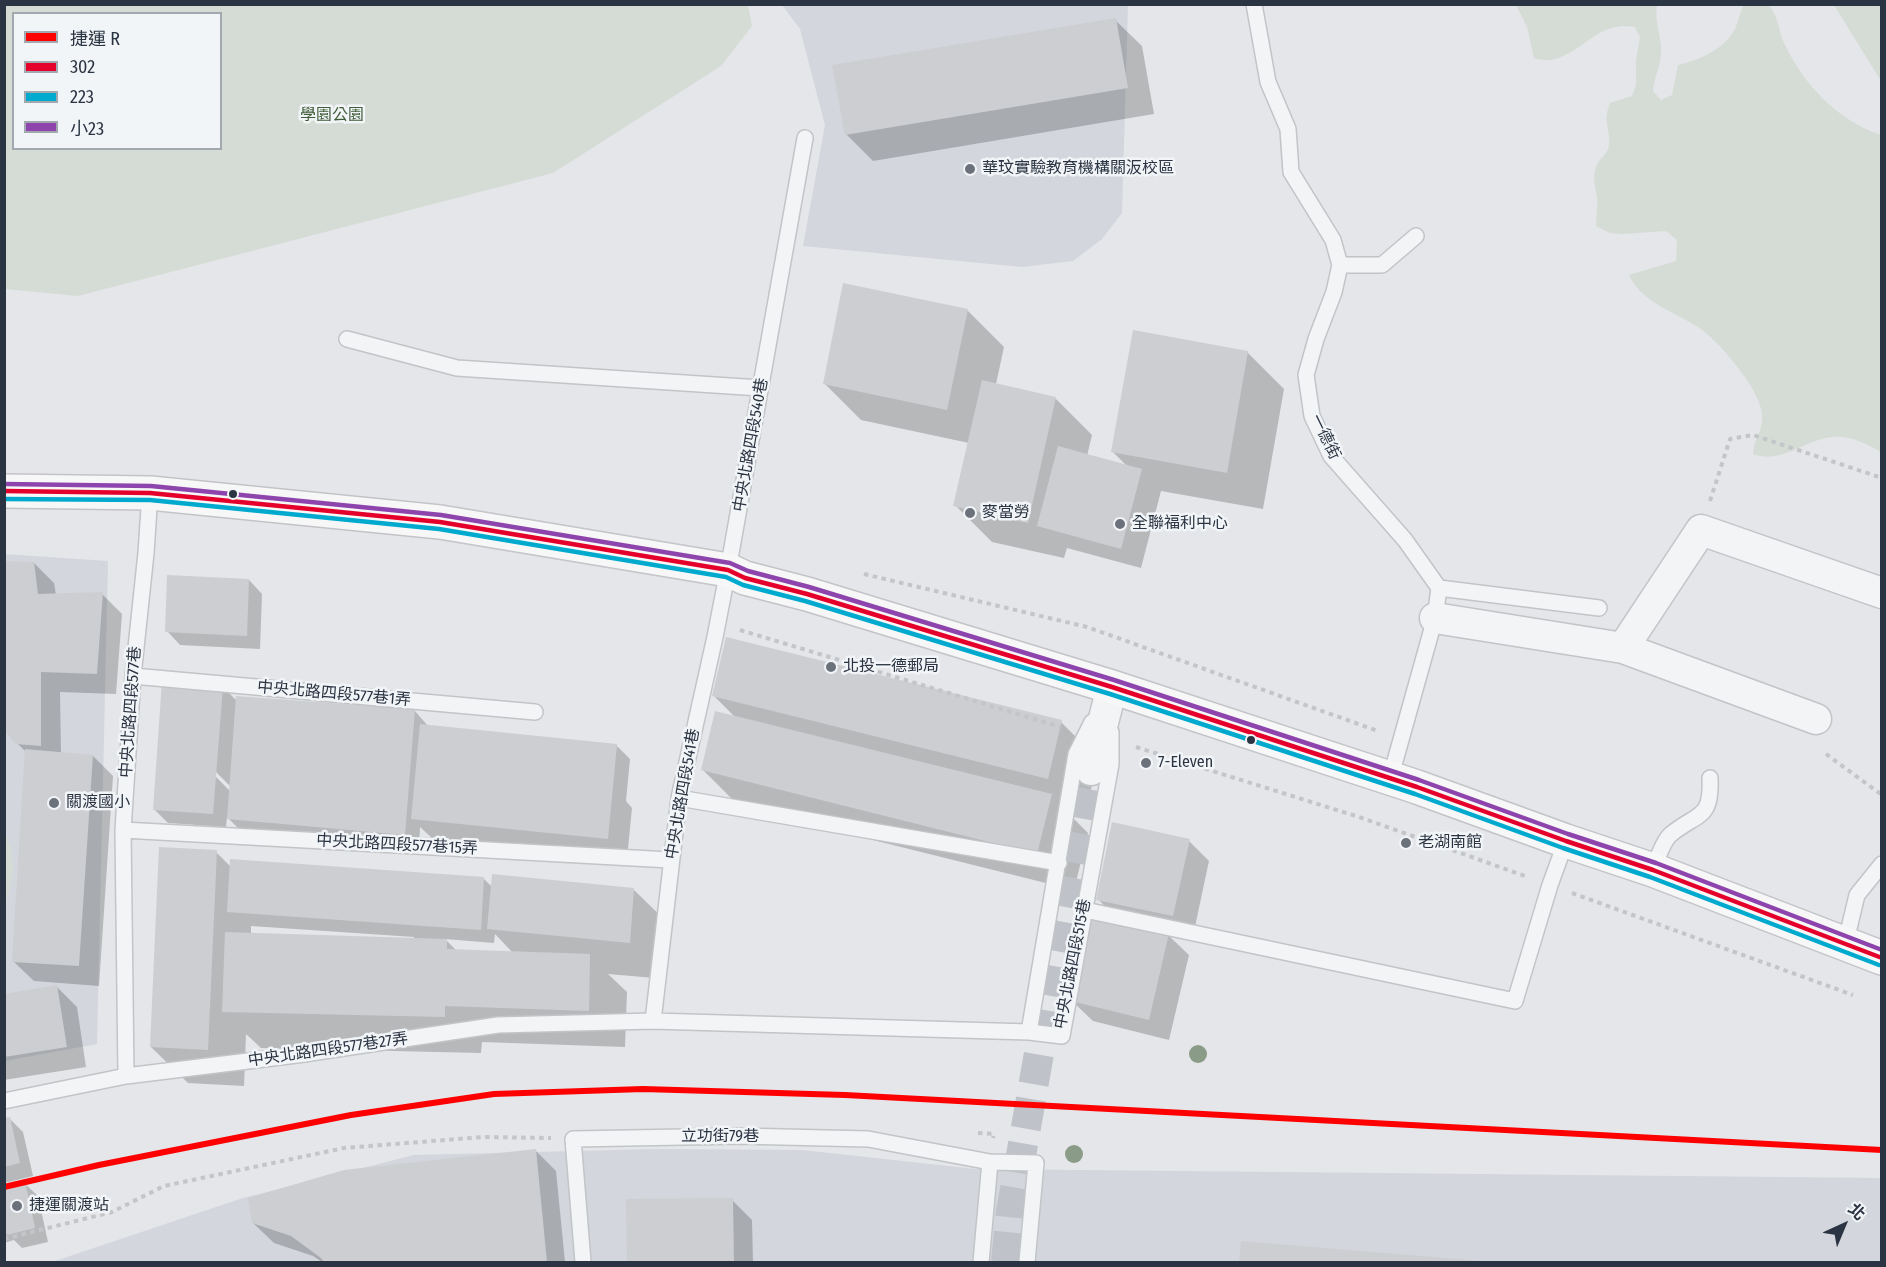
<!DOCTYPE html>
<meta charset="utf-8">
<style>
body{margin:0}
#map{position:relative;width:1886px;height:1267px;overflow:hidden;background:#e4e6e9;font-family:"Fira Sans Condensed","Noto Sans TC",sans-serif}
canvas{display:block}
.frame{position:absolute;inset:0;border:6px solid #2b3442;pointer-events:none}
.legend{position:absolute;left:12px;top:12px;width:210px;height:138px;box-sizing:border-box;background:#f2f5f8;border:2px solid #a2a8af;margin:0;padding:8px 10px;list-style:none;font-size:18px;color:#2b3442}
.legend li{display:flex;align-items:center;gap:12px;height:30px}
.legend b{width:30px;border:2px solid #a2a8af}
.north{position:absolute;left:1814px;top:1195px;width:60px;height:60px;-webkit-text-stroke:4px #f2f5f8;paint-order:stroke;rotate:44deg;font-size:16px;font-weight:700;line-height:24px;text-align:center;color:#2b3442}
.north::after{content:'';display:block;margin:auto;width:21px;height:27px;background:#2b3442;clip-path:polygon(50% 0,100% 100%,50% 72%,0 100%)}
</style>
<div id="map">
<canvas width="1886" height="1267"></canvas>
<div class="frame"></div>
<ul class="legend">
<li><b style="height:8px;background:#f00"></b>捷運 R</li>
<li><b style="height:8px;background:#e4002b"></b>302</li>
<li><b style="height:8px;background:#00a9ce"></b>223</li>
<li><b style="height:8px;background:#8e44ad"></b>小23</li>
</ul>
<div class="north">北</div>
</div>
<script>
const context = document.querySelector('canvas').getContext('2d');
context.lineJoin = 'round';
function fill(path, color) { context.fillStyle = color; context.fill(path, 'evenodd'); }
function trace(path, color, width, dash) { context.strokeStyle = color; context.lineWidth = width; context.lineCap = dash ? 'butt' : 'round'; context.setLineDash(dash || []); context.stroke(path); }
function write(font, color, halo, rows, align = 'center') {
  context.font = font + ' "Fira Sans Condensed","Noto Sans TC",sans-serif'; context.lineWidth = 5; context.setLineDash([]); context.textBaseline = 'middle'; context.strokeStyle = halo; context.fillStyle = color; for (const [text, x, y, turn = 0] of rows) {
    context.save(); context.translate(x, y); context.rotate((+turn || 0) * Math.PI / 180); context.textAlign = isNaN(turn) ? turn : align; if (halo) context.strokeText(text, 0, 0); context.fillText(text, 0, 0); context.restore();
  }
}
fill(new Path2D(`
 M782 5H1128L1122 213 1102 239 1073 261 1022 267 803 246 825 125 800 29Z
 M4 554 108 561 97 1044 5 1061Z
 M654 1149 802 1150 976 1169 1882 1178 1881 1262H52L243 1198 414 1155Z`), '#d3d6dc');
fill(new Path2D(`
 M1745 4C1752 4 1767 2 1771 8 1778 17 1779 32 1784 43 1804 85 1837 120 1881 135V452C1867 444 1850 435 1833 437 1805 439 1781 465 1753 454 1754 439 1764 429 1762 414 1760 389 1719 341 1698 327 1676 313 1640 301 1629 275L1676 261 1677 240 1666 231 1623 234 1610 233 1596 226C1596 217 1598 207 1597 198 1595 186 1592 176 1597 165 1600 157 1608 155 1609 145 1611 129 1602 123 1610 103L1632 96 1636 85V60L1640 37 1635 27C1627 26 1618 26 1611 28 1584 37 1565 68 1534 58L1527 27 1516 5H1657C1654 23 1662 36 1661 53 1661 67 1654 76 1653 91L1661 100 1672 95 1678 65C1699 60 1724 50 1735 29 1738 22 1740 13 1743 6Z
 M748 5 752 26 721 66 553 173 78 296 5 289V5ZM14 14H220V148H14Z
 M1834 5H1881V81Z
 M5 833C17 857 14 880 5 904Z`), '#d5dcd5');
fill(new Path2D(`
 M1115 20 1142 46 1154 114 873 161 846 134Z
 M967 310 1004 347 996 384 1055 398 1092 435 1087 456 1128 467 1113 452 1247 352 1284 389 1263 509 1161 491 1141 568 1067 548 1064 558 992 542 955 505 969 443 861 420 824 383Z
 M34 563 54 583 56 595 102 594 122 614 116 694 60 692 61 754 93 756 113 776 99 986 34 981 13 961 27 753 17 743Z
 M249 580 262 594 260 649 180 645 167 631Z
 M223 687 237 701 415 711 428 726 616 745 630 759 626 801 632 808 627 859 433 839 420 827 419 848 242 832 227 817 226 827 168 823 154 809ZM215 771 236 792 233 794 215 776Z
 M714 696 1061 722 1098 759 1085 815 1066 811 1088 833 1074 890 740 807 703 770 736 718Z
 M1189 841 1209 861 1193 936 1118 920 1098 899Z
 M216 852 231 867 484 879 493 888 634 890 671 926 666 979 608 974 627 992 625 1047 482 1042 481 1053 261 1048 246 1034 244 1086 188 1083 151 1047ZM251 926 414 937V940L251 935ZM495 934 513 953 457 951 445 939 494 943Z
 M1168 935 1189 955 1169 1040 1093 1021 1072 1001Z
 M57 987 77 1007 86 1067 4 1080V995Z
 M10 1119 23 1132 33 1176 4 1183V1120Z
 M536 1151 556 1171 565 1262H322L313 1256 274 1243 253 1223Z
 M24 1183 38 1196 48 1242 22 1248 14 1240 4 1243V1187Z
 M732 1200 752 1220 753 1262H629L628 1201Z
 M1242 1243 1483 1262H1241Z`), '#0003');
fill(new Path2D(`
 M1116 18 1128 88 845 135 832 65Z
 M843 283 968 309 947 410 823 384Z
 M1133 330 1248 351 1227 473 1111 452Z
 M982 380 1056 397 1028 523 953 506Z
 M1058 446 1142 469 1121 549 1037 526Z
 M4 561 34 562 38 594 103 592 97 674 41 672V746L16 744 4 730Z
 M167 575 249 579 247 636 165 632Z
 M726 637 1062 720 1048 779 712 696Z
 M162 681 223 686 213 814 153 810Z
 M236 696 415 709 405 835 227 819Z
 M715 711 1052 794 1037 854 701 770Z
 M420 724 617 744 608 839 411 819Z
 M25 749 93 755 79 966 12 962Z
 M1112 822 1190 839 1173 916 1096 900Z
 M159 847 217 850 208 1050 150 1047Z
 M230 859 484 877 481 930 227 912Z
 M492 874 634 888 630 943 487 929Z
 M1091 915 1169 933 1149 1020 1071 1001Z
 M225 932 447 939V949L590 954 589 1011 445 1006V1017L222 1012Z
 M57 985 67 1047 4 1057V994Z
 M10 1117 20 1163 4 1167V1118Z
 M536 1149 547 1262H324L321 1258 291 1236 252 1223 248 1198 344 1170Z
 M25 1181 35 1228 7 1235 4 1226V1186Z
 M733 1198 734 1262H627L626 1199Z
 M1241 1241 1481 1261V1262H1239Z`), '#ccced1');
trace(new Path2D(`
 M1006 1262 1011 1212 1055 963 1091 770`), '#bfc2c8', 30, [30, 15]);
const lane = new Path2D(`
 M1254 4 1268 82 1288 129 1291 172 1333 240 1340 265 1334 292 1316 339 1306 375 1312 416 1331 456 1405 540 1439 588 1435 618 1390 779
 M1340 265H1382L1416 236
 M347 339 457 368 760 388
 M1439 588 1599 608
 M133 676 535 712
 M679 798 1059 863
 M123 830 670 860
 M1653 870C1657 860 1662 843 1670 835 1697 812 1712 821 1710 778
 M1085 910 1515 1001 1550 885 1566 841
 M1845 945 1857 895 1882 864
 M653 1021 679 798 715 637 728 570 805 138
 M1029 1032 1076 754 1092 722
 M126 1076 123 830 133 676 146 553 150 493
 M4 1101 126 1076 297 1055 498 1025 653 1021 1029 1032 1062 1036 1111 764V732
 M583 1262 573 1139 740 1136 868 1139 990 1162 1036 1163 1027 1262
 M981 1262 990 1162`);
const street = new Path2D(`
 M1435 618 1623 648 1816 719
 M1623 648 1701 530 1882 593
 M1091 770 1112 687`);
const secondary = new Path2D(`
 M4 491 150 493 440 522 728 570 745 578 807 594 1112 687 1417 787 1566 841 1653 870 1882 958`);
trace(lane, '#c2c4c7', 18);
trace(street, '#c2c4c7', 33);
trace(secondary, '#c2c4c7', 36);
trace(new Path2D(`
 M1710 501 1730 439 1753 435 1882 478
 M864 574 1087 627 1378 731
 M740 630 1061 727
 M1136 747 1359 817 1528 877
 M1826 754 1882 795
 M1572 893 1853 995
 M978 1133 994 1134 993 1138
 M4 1239 112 1212 164 1186 344 1148 483 1137 551 1138`), '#c3c5c9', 4, [4.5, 4.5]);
trace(lane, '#f3f4f6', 15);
trace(street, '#f3f4f6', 30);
trace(secondary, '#f7f7f7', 33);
trace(new Path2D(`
 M4 491 150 493 440 522 728 570 745 578 807 594 1112 687 1417 787 1566 841 1653 870 1882 958`), '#e4002b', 4.5);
trace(new Path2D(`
 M4 499 150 500 439 529 726 577 743 585 805 601 1110 694 1415 794 1563 848 1650 877 1879 965`), '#00a9ce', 4.5);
trace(new Path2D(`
 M4 484 151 486 441 515 730 563 748 571 809 587 1114 680 1419 780 1568 834 1656 863 1882 950`), '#8e44ad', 4.5);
trace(new Path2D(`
 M4 1187 99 1165 351 1115 494 1094 643 1089 845 1095 1882 1150`), '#f00', 6);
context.fillStyle = '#8a9b88';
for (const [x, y] of [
 [1198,1054],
 [1074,1154]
]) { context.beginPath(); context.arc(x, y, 9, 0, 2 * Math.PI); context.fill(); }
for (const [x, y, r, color] of [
 [970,169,6,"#6c727c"],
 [233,494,5,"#2b3442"],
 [970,513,6,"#6c727c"],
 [1120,524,6,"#6c727c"],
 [831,667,6,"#6c727c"],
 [1251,740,5,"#2b3442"],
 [1146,763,6,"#6c727c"],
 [54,803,6,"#6c727c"],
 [1406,843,6,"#6c727c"],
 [17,1206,6,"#6c727c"]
]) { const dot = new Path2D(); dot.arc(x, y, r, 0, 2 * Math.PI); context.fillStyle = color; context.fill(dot); trace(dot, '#f2f5f8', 2); }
write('16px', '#405d39', '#f2f5f8', [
 ["學園公園",332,116]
]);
write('16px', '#2b3442', '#f2f5f8', [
 ["華玟實驗教育機構關汳校區",982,169],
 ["麥當勞",982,513],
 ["全聯福利中心",1132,524],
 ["北投一德郵局",843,667],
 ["7-Eleven",1158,763],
 ["關渡國小",66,803],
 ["老湖南館",1418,843],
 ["捷運關渡站",29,1206]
], 'left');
write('16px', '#2b3442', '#f2f5f8', [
 ["一德街",1325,437,64],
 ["中央北路四段540巷",751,445,-80],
 ["中央北路四段577巷1弄",334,694,5],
 ["中央北路四段577巷",131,712,-86],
 ["中央北路四段541巷",683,794,-80],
 ["中央北路四段577巷15弄",397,845,3],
 ["中央北路四段515巷",1073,964,-79],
 ["中央北路四段577巷27弄",328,1050,-8],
 ["立功街79巷",720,1137]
]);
</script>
